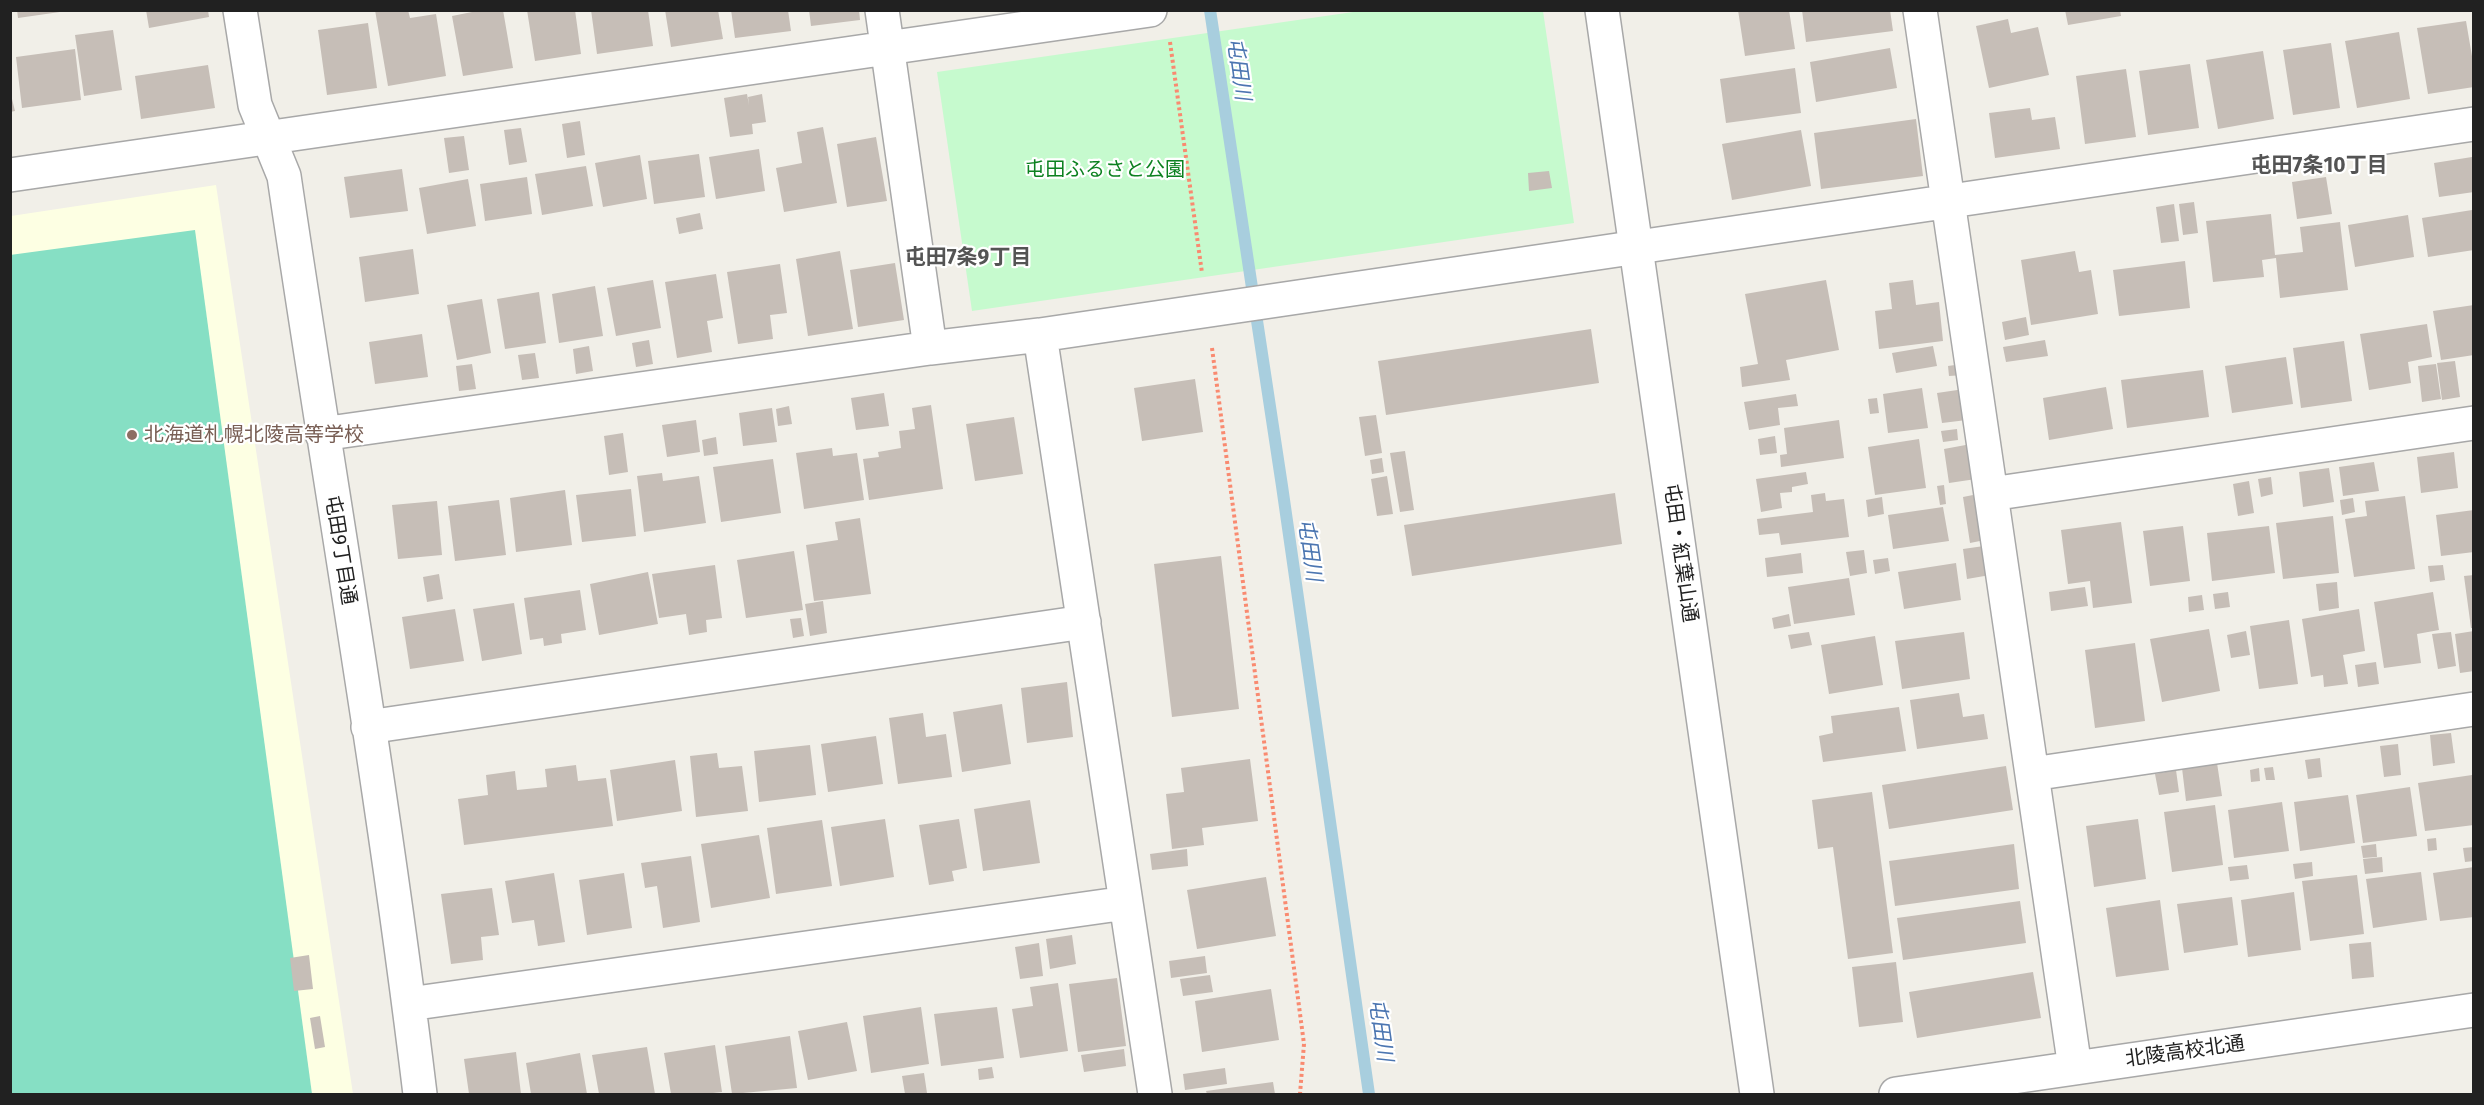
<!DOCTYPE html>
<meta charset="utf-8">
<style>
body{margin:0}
#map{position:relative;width:2484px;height:1105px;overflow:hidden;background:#f1efe8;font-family:"Fira Sans",sans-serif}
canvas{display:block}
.frame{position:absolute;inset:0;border:12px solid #212121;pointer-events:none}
</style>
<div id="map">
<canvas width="2484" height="1105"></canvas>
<div class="frame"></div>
</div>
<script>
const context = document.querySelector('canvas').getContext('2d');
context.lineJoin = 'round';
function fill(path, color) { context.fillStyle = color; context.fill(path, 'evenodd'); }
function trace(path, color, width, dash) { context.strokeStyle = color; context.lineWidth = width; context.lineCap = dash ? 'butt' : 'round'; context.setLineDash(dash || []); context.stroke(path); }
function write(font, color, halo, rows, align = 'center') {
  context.font = font + ' "Fira Sans","Noto Sans JP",sans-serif'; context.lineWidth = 4.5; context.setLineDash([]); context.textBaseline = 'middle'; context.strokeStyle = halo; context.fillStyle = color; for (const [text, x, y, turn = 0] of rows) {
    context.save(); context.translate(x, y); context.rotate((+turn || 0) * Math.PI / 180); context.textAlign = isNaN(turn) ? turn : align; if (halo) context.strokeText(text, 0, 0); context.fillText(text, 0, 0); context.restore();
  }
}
fill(new Path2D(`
 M216 185 353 1094H11V216Z`), '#fdffe3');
fill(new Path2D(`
 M1360 11H1543L1574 223 972 311 937 72Z`), '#c6face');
fill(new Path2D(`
 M195 230 312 1094H11L10 255Z`), '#86dfc4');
trace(new Path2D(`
 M1210 10 1282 486 1369 1094`), '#a8cede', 12);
fill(new Path2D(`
 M17 10H60V12L18 18Z
 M146 10H208L209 17 149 28Z
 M375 10H408L410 18 436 14 446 76 388 86Z
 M482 10H503L513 68 463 76 452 16Z
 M527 10H575L581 54 535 61Z
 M591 10H648L653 46 597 54Z
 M665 10H718L723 39 671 47Z
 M731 10H788L791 31 735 38Z
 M809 10H859L860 20 811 26Z
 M1738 10H1789L1795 49 1745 56Z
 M1802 10H1890L1893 31 1806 42Z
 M2065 10H2120L2121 16 2068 25Z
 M2008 19 2011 33 2038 27 2049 75 1989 88 1976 26Z
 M2466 21 2474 68V87L2428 94 2417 28Z
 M368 23 377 88 327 95 318 30Z
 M113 30 122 90 84 96 75 35Z
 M2399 32 2410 99 2357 108 2345 41Z
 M2331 43 2340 108 2293 115 2283 50Z
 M1890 48 1897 88 1816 102 1810 62Z
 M75 49 81 100 22 108 16 57Z
 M2263 51 2274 119 2218 129 2206 60Z
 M2190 64 2199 128 2148 135 2139 71Z
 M208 65 215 108 141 119 135 76Z
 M1795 68 1801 113 1726 123 1720 79Z
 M2126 69 2136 137 2085 144 2076 76Z
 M10 91 15 111 10 112Z
 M747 94 749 105 748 97 762 94 766 122 752 124 753 134 730 137 724 98Z
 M2030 108 2032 120 2055 117 2060 149 1995 158 1989 113Z
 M1916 119 1923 176 1821 189 1814 133Z
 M580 121 585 155 567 158 562 124Z
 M823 127 837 203 784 212 776 168 802 163 797 132Z
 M521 128 527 162 509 165 504 130Z
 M1801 130 1811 186 1732 200 1722 144Z
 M464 136 469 170 449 173 444 138Z
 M876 137 887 201 847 207 837 144Z
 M759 149 765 191 716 199 709 157Z
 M699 154 705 197 654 204 648 161Z
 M640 155 647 199 603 207 595 163Z
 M2472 157 2474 192 2439 197 2434 163Z
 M586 166 593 206 542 215 535 174Z
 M402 169 408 211 350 218 344 177Z
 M1549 171 1552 188 1529 191 1528 173Z
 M527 177 532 214 485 221 480 184Z
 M2326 177 2332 214 2297 219 2292 182Z
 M468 179 476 226 427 234 419 188Z
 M2194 202 2198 233 2183 235 2179 204Z
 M2174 204 2179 241 2161 243 2156 207Z
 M2472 210 2474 250 2428 257 2422 218Z
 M700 213 703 229 679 234 676 218Z
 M2271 214 2275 255 2303 252 2300 227 2340 222 2348 290 2280 298 2276 258 2262 260 2264 277 2213 282 2206 221Z
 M2408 215 2414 257 2355 267 2348 225Z
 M413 249 419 294 365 302 359 257Z
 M840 251 853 329 808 336 796 259Z
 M2075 251 2079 272 2091 270 2098 314 2031 325 2021 260Z
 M2185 261 2190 308 2119 316 2113 270Z
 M895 263 904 320 858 327 850 270Z
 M780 264 787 313 770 315 773 339 738 344 727 272Z
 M716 274 723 318 707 321 712 352 677 358 665 282Z
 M653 280 661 328 616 336 607 288Z
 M1826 280 1839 350 1786 360 1790 380 1742 387 1740 367 1758 364 1745 294Z
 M1913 280 1916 305 1939 302 1943 341 1879 349 1875 311 1892 309 1889 283Z
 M595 286 603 336 559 343 552 294Z
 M539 292 546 343 505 349 497 299Z
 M482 299 491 353 457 360 447 305Z
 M2474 305V355L2441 360 2433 311Z
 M2026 317 2029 335 2005 340 2002 322Z
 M2427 324 2432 357 2408 362 2411 383 2369 390 2360 334Z
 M1591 329 1599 383 1386 415 1378 361Z
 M422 334 428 377 375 384 369 342Z
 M649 340 653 364 636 367 632 343Z
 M2045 340 2048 356 2006 362 2003 347Z
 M2344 341 2352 401 2301 408 2293 348Z
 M589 346 593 371 576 374 573 349Z
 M1933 346 1937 366 1896 373 1892 353Z
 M535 353 539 378 522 380 518 355Z
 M2286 357 2293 404 2232 413 2225 366Z
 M2455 361 2460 397 2442 400 2437 363Z
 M472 364 476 389 459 391 456 366Z
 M1962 364 1964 375 1949 376 1948 366Z
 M2436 364 2441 399 2422 402 2418 366Z
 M2203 370 2209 417 2127 428 2121 380Z
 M1195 379 1203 432 1142 441 1134 388Z
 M2106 387 2113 429 2049 440 2043 398Z
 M1922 388 1928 428 1888 433 1883 394Z
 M1971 388 1975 419 1942 423 1937 393Z
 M884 393 889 426 856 430 851 398Z
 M1796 394 1798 406 1778 408 1780 425 1749 430 1744 402Z
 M1877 398 1879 413 1870 414 1868 399Z
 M931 405 943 489 869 500 863 459 879 457 878 452 901 448 899 431 915 429 912 408Z
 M789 406 792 424 778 426 776 409Z
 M772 408 777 442 743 446 739 413Z
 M1376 415 1382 453 1365 456 1359 417Z
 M1014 417 1023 474 975 481 966 424Z
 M696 420 700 452 667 457 662 425Z
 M1839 420 1844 458 1781 467 1780 455 1787 454 1784 428Z
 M1957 429 1958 440 1943 442 1941 431Z
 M623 433 628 472 609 475 604 436Z
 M1775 436 1777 453 1760 455 1758 439Z
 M716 437 718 454 704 456 702 440Z
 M1919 439 1926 488 1875 495 1868 447Z
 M1971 444 1976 479 1949 483 1944 449Z
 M832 448 833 456 857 453 864 500 804 509 796 453Z
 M1405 451 1414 510 1400 512 1390 453Z
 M2454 452 2458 488 2421 493 2417 457Z
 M1382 458 1384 472 1372 474 1370 460Z
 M773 459 781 513 721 522 713 467Z
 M2374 462 2379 491 2343 496 2339 467Z
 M2329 468 2334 502 2303 507 2299 472Z
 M1806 472 1808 484 1792 487V492L1780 493 1782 508 1761 512 1756 479Z
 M662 473 663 481 699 476 706 523 644 532 637 476Z
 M1387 476 1393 514 1377 516 1371 479Z
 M2271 477 2273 494 2261 497 2258 479Z
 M2249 481 2254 513 2238 516 2233 484Z
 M1944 485 1946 504 1940 505 1937 486Z
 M631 489 636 536 582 542 576 495Z
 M565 490 572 545 516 552 510 498Z
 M1615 493 1622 544 1412 576 1404 525Z
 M1825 493 1826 501 1844 499 1849 537 1781 545 1779 533 1759 535 1757 519 1813 512 1811 495Z
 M1983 493 1990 539 1970 543 1963 497Z
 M2405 496 2415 569 2354 577 2345 519 2367 516 2365 501Z
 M1882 497 1884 514 1868 517 1866 500Z
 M2353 498 2355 512 2342 515 2340 500Z
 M499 500 506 555 455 561 448 506Z
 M437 501 442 555 398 559 392 505Z
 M1943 507 1949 541 1893 549 1888 515Z
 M2474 510V552L2441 556 2436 515Z
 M2333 516 2339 573 2283 579 2276 523Z
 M860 518 871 594 814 601 806 545 838 540 835 522Z
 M2121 522 2132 603 2093 608 2090 581 2068 584 2061 530Z
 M2183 526 2190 581 2150 586 2143 531Z
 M2269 526 2275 573 2212 581 2207 533Z
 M1991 545 1996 574 1967 579 1963 549Z
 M1864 550 1867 573 1850 576 1846 552Z
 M794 551 803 610 746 618 737 560Z
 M1801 553 1803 573 1767 577 1765 558Z
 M1221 556 1239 709 1172 717 1154 564Z
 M1888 558 1890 571 1875 574 1873 560Z
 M1956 563 1961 600 1904 609 1898 572Z
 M715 565 722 618 706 620 707 632 689 635 686 614 659 618 652 574Z
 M2443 565 2445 580 2430 582 2428 566Z
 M648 572 658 624 599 635 590 584Z
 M439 574 443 599 427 602 423 577Z
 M2474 575V628H2471L2464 576Z
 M1849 578 1855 615 1794 624 1788 587Z
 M2337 582 2339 608 2319 611 2316 584Z
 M2085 587 2088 606 2051 611 2049 592Z
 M580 590 586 630 561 634 562 643 544 646 543 638 530 640 524 598Z
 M2228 592 2230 607 2215 609 2213 594Z
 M2433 592 2439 630 2417 634 2421 663 2384 668 2374 602Z
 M2202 595 2204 610 2189 612 2188 597Z
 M823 601 827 633 810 636 805 604Z
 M514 603 522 654 482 661 473 609Z
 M455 609 464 661 410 669 402 617Z
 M2359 609 2365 651 2343 655 2348 684 2324 687 2323 675 2311 677 2302 619Z
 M1789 614 1791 626 1774 629 1772 618Z
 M801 618 804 636 793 638 790 619Z
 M2289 620 2298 684 2259 689 2250 626Z
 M2209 629 2220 691 2162 702 2150 639Z
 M2246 631 2250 655 2231 658 2227 635Z
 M2474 631V671L2460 673 2455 634Z
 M1809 632 1812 645 1791 649 1788 635Z
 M1964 632 1970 679 1902 689 1895 641Z
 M2451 632 2456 666 2438 669 2432 634Z
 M1875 636 1883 685 1829 694 1821 645Z
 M2135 643 2145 721 2095 728 2085 650Z
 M2376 662 2379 684 2358 687 2355 665Z
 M1067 682 1073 737 1027 743 1021 688Z
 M1959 693 1963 717 1984 714 1988 739 1917 749 1910 700Z
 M1002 704 1011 764 962 772 953 712Z
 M1899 707 1906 751 1823 762 1819 736 1833 733 1831 716Z
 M923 713 926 737 946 734 952 777 898 784 889 718Z
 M2451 733 2455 763 2433 766 2430 735Z
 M876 736 883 784 828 792 821 744Z
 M2398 744 2401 775 2384 777 2380 746Z
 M810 745 816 795 759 802 754 751Z
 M717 753 719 768 742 766 748 811 696 817 690 756Z
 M2320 758 2322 777 2308 779 2305 760Z
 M1250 759 1258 821 1202 828 1204 845 1172 849 1166 794 1184 792 1181 768Z
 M675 760 682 811 617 821 610 770Z
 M2217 763 2222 796 2186 801 2182 768Z
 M576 765 578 781 606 778 613 826 464 845 458 799 488 795 486 775 515 771 517 790 547 787 545 769Z
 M2006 766 2013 810 1889 829 1882 785Z
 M2273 767 2275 780H2266L2264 768Z
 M2259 768 2260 781 2251 782 2250 770Z
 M2176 770 2179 792 2159 795 2155 774Z
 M2472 775 2474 825 2425 831 2418 783Z
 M2410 787 2417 836 2363 843 2356 795Z
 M1872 792 1893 953 1848 959 1833 847 1818 849 1812 800Z
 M2348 795 2355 843 2300 851 2294 802Z
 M1030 800 1040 863 983 871 974 809Z
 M2282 802 2289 851 2234 858 2228 810Z
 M2215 805 2223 865 2172 872 2164 812Z
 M885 819 894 877 840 886 831 827Z
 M959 819 967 868 952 871 954 881 929 885 919 825Z
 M2138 819 2146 879 2094 887 2086 826Z
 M822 820 832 886 776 894 767 828Z
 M759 835 770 898 711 908 701 844Z
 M2436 838 2437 850 2428 851 2427 839Z
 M2014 844 2019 889 1895 906 1889 861Z
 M2376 844 2377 857 2363 858 2361 846Z
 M2474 847V861L2465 862 2463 848Z
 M1187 849 1188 866 1152 870 1150 854Z
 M691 856 700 922 663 928 657 886 645 888 641 863Z
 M2382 857 2383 872 2365 874 2363 859Z
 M2312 862 2313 876 2295 879 2293 864Z
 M2247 865 2249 879 2230 881 2228 867Z
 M2474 867V917L2440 921 2433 873Z
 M2421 872 2427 920 2373 928 2366 879Z
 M554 873 565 942 538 946 534 920 512 923 505 881Z
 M624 873 632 928 587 935 579 880Z
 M2357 875 2364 934 2310 941 2302 881Z
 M1266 877 1276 936 1197 949 1187 890Z
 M492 888 499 935 481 937 483 960 451 964 441 894Z
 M2294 892 2301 950 2248 957 2241 900Z
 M2232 897 2238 945 2184 953 2177 904Z
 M2160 900 2169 970 2116 977 2106 908Z
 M2020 901 2026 943 1903 960 1897 918Z
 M1072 935 1076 964 1050 969 1046 939Z
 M2371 942 2374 977 2352 979 2349 944Z
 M1039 943 1043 976 1020 979 1015 947Z
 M309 955 313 989 294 991 290 958Z
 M1205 956 1207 973 1171 978 1169 961Z
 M1896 962 1903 1022 1859 1027 1852 967Z
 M2033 972 2041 1018 1917 1038 1909 992Z
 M1210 975 1213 992 1183 996 1180 979Z
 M1117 978 1126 1046 1078 1052 1069 984Z
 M1058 983 1068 1051 1020 1058 1012 1009 1033 1006 1030 987Z
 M1271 989 1279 1040 1202 1052 1195 1001Z
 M921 1007 929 1064 871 1073 863 1016Z
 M997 1007 1004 1058 941 1066 934 1014Z
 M320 1016 325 1047 315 1049 310 1018Z
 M847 1022 857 1071 808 1080 798 1031Z
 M790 1036 797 1088 732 1094 725 1046Z
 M715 1045 722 1092 704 1094H671L664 1053Z
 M647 1047 655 1094H599L592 1055Z
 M1124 1049 1126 1066 1084 1072 1081 1055Z
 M516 1052 521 1094H469L464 1059Z
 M580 1053 587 1094H531L526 1063Z
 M992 1067 994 1078 979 1080 978 1069Z
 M1225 1068 1227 1084 1185 1090 1183 1074Z
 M924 1073 927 1093 905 1094 902 1076Z
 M1273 1082 1275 1094H1207L1206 1091Z`), '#c6beb7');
const minor = new Path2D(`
 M240 10 255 105 284 176C329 482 383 787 420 1094
 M882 10 930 348
 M1920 10 2075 1068
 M10 175 1150 10
 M1040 335 1155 1094
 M322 434 930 348 1040 335 2474 124
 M1991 494 2474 423
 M368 727 1084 622
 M2032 774 2474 709
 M409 1004 1126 903
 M1896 1094 2474 1010`);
const tertiary = new Path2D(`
 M1602 10 1757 1094`);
trace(minor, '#a8a8a8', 36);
trace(tertiary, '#a8a8a8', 36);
trace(new Path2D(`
 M1170 42 1202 273
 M1212 348 1304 1044 1300 1094`), '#f98a70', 4, [3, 3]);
trace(minor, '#fff', 33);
trace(tertiary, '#fff', 33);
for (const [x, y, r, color] of [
 [132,435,6,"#8d6e63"]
]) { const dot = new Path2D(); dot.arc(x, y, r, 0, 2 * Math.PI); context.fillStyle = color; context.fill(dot); trace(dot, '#fff', 2); }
write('20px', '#0c8120', '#fff', [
 ["屯田ふるさと公園",1105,170]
]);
write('20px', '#785e54', '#fff', [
 ["北海道札幌北陵高等学校",144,435]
], 'left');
write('20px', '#212121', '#fff', [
 ["屯田9丁目通",340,550,81],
 ["屯田・紅葉山通",1680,553,82],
 ["北陵高校北通",2185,1052,-8]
]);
write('italic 21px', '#4c76b1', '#fff', [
 ["屯田川",1238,69,82],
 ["屯田川",1309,550,82],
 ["屯田川",1380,1030,82]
]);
write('bold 21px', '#545454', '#fff', [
 ["屯田7条10丁目",2319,166],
 ["屯田7条9丁目",968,258]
]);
</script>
